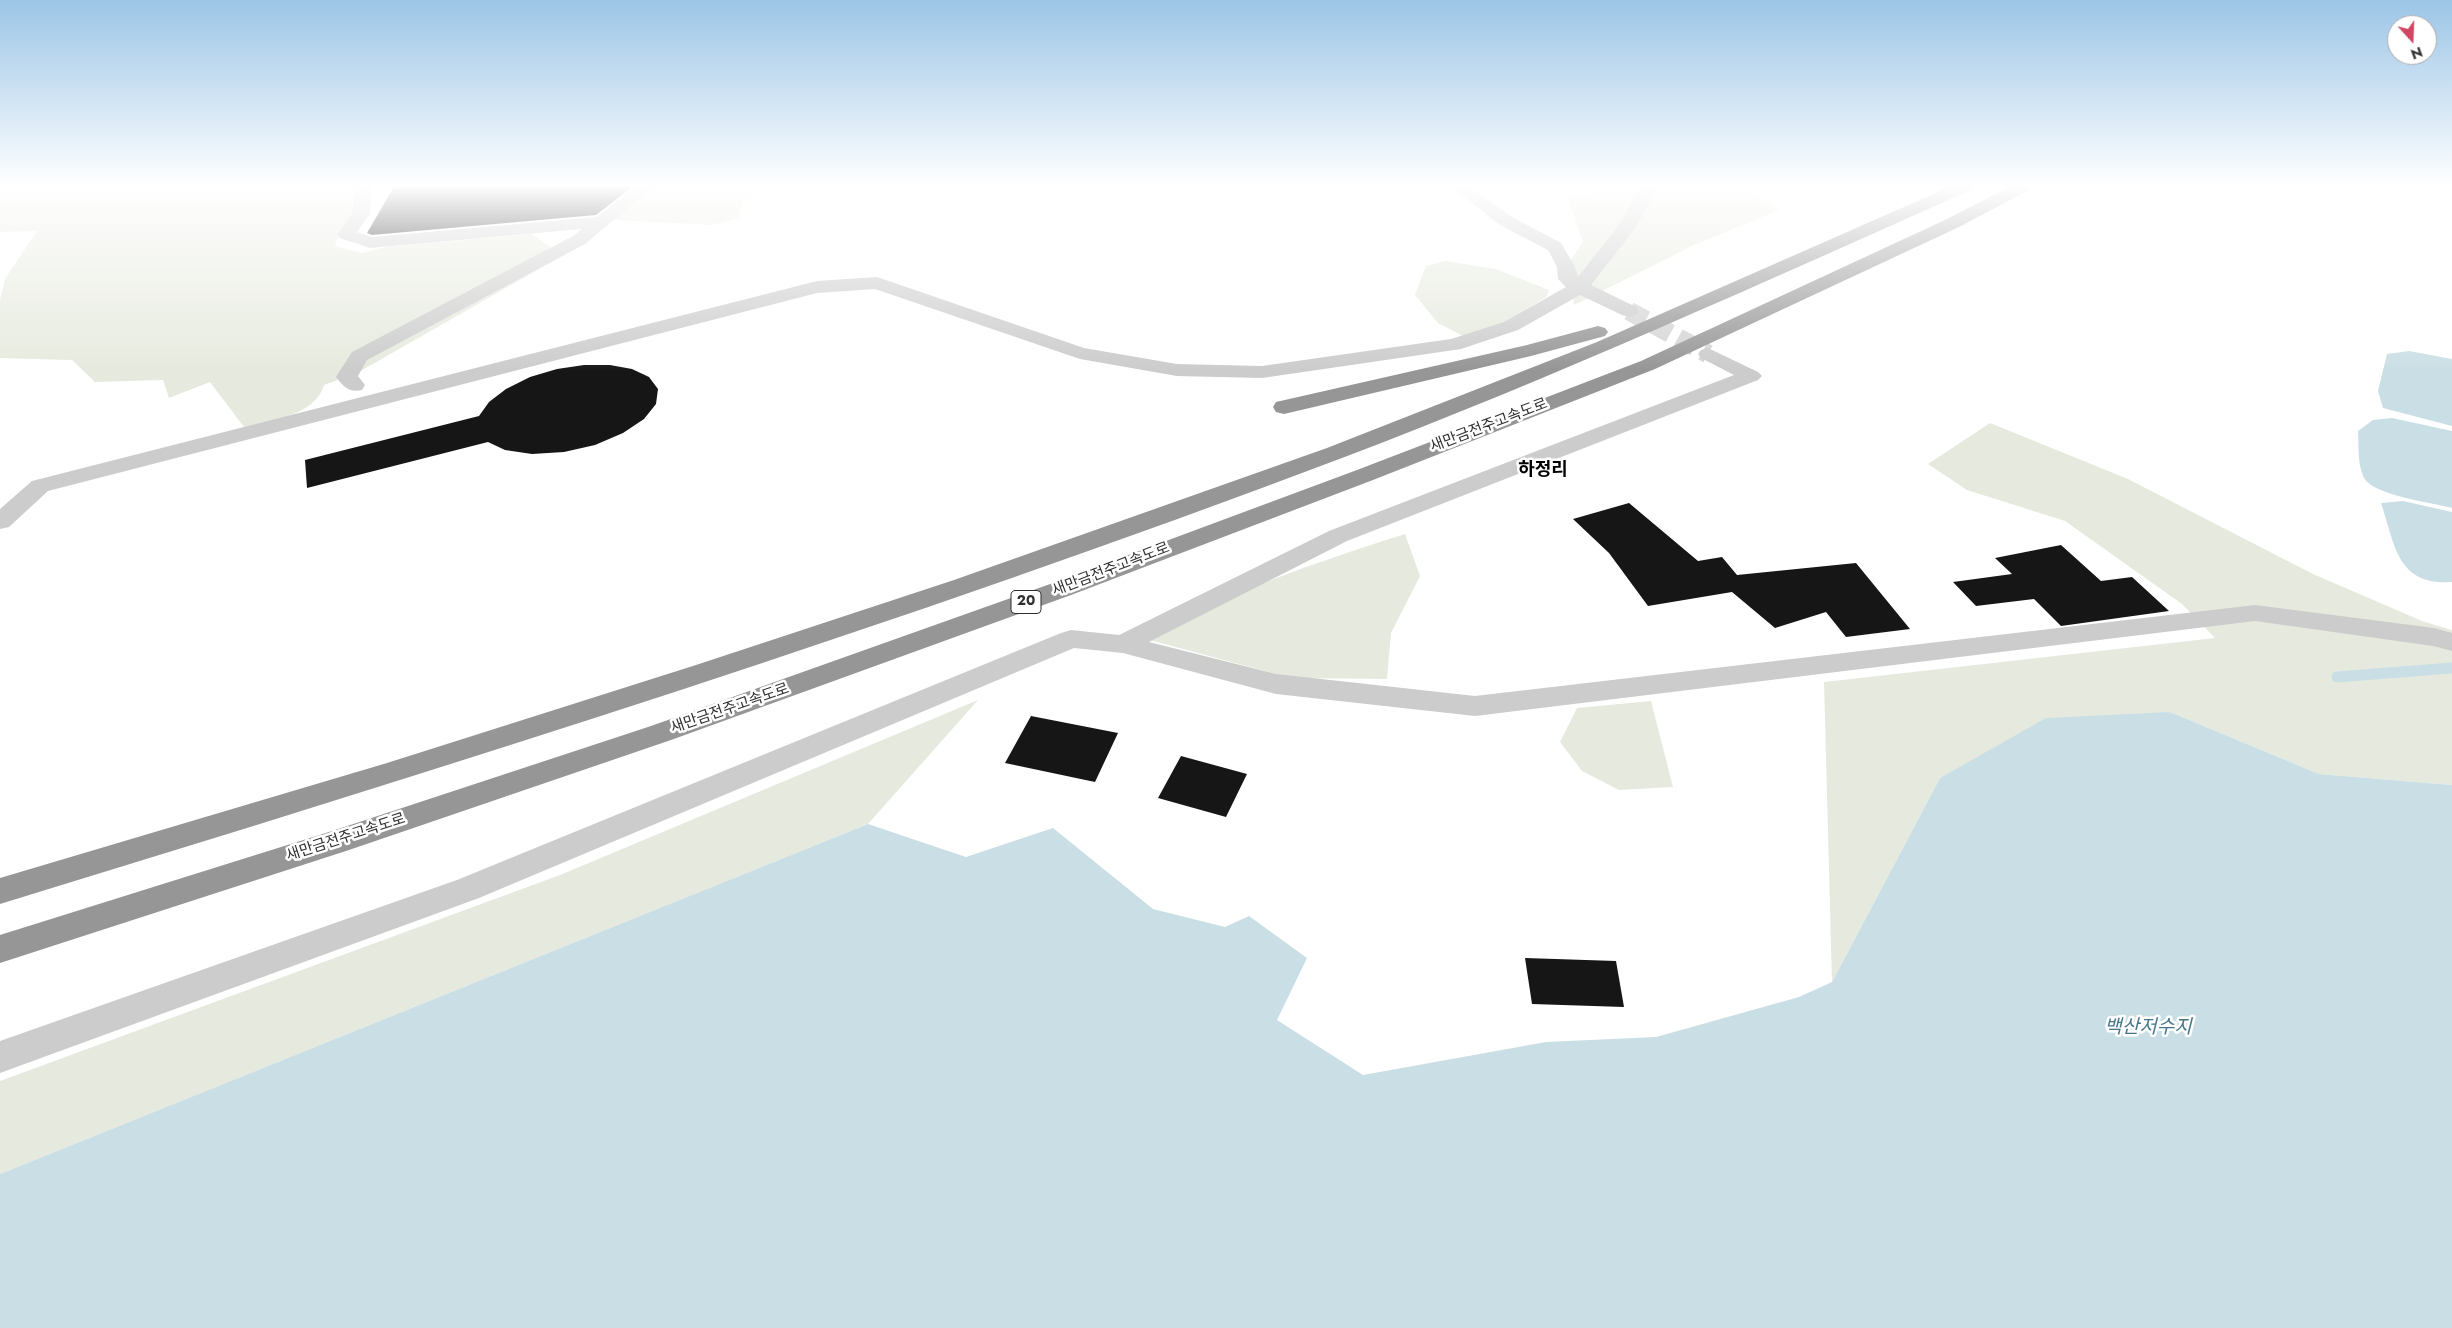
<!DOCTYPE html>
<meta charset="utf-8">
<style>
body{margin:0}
#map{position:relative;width:2452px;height:1328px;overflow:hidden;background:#fff;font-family:Jost,sans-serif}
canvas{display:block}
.north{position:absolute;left:2387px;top:15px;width:50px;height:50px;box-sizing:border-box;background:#fff;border:1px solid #acacac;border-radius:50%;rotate:160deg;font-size:14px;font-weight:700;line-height:20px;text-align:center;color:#2f2f2f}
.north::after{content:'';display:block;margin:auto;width:18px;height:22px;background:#d04663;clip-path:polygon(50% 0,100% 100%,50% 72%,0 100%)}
</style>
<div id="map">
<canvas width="2452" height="1328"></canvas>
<div class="north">N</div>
</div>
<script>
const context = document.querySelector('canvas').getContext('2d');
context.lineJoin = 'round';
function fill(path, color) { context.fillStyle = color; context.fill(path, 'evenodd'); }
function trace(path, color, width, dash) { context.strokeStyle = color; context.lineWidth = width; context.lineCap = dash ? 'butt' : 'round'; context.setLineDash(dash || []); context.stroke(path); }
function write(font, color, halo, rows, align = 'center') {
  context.font = font + ' Jost,"Noto Sans KR",sans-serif'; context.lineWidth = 5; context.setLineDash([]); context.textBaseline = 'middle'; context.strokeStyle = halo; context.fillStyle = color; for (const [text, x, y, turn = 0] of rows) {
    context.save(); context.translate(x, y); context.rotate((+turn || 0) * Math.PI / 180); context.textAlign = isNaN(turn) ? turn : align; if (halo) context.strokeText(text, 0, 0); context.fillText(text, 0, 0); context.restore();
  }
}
fill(new Path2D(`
 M0 185H352V219L341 227 335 246 362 253 386 247 532 234 562 256 357 373 324 385C315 416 271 420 244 427L210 382 169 398 163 380 95 382 72 360 0 358V300L5 279 37 231 0 232Z
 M637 185H765L742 200 740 218 711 225 600 219Z
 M1597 185H1643L1644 189 1648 190 1646 185H1742L1779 210 1694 245 1574 305 1570 261 1583 242 1566 191 1586 198Z
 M1445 261 1496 269 1549 290 1546 297 1506 322 1465 337 1438 323 1415 295 1426 266Z
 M1990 423 2128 479 2313 574 2422 621 2452 630V785L2319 774 2170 712 1940 778 1832 982 1824 682 2215 638 2182 604 2065 521 1967 490 1928 464Z
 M1405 534 1420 576 1391 633 1387 679 1291 678 1142 638C1225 594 1316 562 1405 534Z
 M978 700 868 824 0 1174V1081L560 875Z
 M1651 701 1673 787 1619 790 1582 771 1560 742 1577 708Z`), '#e6eade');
fill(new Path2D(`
 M2409 351 2452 359V426L2383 408 2378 391 2387 354Z
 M2392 418 2452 431V508C2433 503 2373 495 2364 478 2357 463 2359 446 2358 431L2373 420Z
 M2403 501 2452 512V582C2397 586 2395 545 2381 503Z
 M2170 712 2319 774 2452 785V1328H0V1174L868 824 966 857 1053 828 1153 909 1225 927 1249 916 1307 958 1277 1020 1363 1075 1546 1042 1656 1037 1799 997 1832 982 1940 778 2046 718Z`), '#cadfe5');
trace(new Path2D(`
 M2337 677 2452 668`), '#cadfe5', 11);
fill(new Path2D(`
 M395 185H635L596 215 372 235 367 233Z
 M584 365H610L632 369 649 377 658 389 656 404 644 419 623 433 595 445 564 452 532 454 505 450 488 442 307 488 305 460 479 416 489 402 506 389 530 377 557 369Z
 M1629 503 1698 561 1722 557 1737 575 1856 563 1910 629 1846 637 1826 612 1775 628 1732 592 1648 606 1609 553 1573 519Z
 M2061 545 2101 581 2132 577 2169 611 2061 626 2034 599 1976 606 1953 582 2012 574 1995 558Z
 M1031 716 1118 733 1095 782 1005 763Z
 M1181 756 1247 774 1226 817 1158 798Z
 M1525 958 1616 961 1624 1007 1532 1004Z`), '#161616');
trace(new Path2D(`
 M1629 311 1708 354`), '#d5d5d5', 19, [19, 9]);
fill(new Path2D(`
 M355 185H371L370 214 357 232 372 237 597 217 638 185H656L585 244 367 360 358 376 365 385 362 390C349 393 344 387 336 377L352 352 573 236 582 229 370 248 340 238 337 234 352 214Z
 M1449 185H1467L1512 217 1561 243 1575 267 1578 277 1619 225 1641 185H1657V188L1636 227 1591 285 1636 307 1639 311 1636 315 1629 317 1622 315 1580 295 1518 330 1461 349 1262 378 1177 376 1080 359 875 289 817 293 48 491 9 527 0 529V509L32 481 817 281 877 277 1084 348 1177 364 1262 366 1451 339 1504 322 1566 287 1558 279 1557 267 1548 250 1500 225Z
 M1708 348 1758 372 1762 376 1758 380 1347 541 1149 642 1276 674 1475 696 2255 605 2434 628 2452 633V651L2433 646 2255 621 1475 716 1276 694 1123 653 1074 648 479 898 0 1073V1041L457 880 1061 633 1071 630 1119 635 1329 531 1734 375 1701 358 1698 354 1701 350Z`), '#ccc');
fill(new Path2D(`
 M1954 185H1975L1973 189C1764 282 1556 377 1342 458 901 625 451 766 0 904V878L387 763 696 665 954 580 1327 448 1597 342Z
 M2013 185H2033L2031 189 1959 227 1655 369 1373 480 1071 595 671 740 349 850 0 963V935L329 832 651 726 1053 583 1357 470 1641 361 1947 219Z
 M1598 326 1605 328 1608 332 1605 336 1531 356 1284 414 1276 412 1273 407 1276 402 1527 345Z`), '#969696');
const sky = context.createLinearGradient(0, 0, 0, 371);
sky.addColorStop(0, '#9cc5e7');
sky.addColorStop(0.5, '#fff');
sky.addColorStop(1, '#ffffff00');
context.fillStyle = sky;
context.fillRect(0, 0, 2452, 371);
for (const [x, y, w] of [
 [1026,602,30]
]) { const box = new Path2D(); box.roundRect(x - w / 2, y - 11.5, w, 23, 4); context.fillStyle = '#fff'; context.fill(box); trace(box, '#2f2f2f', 1); }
write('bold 14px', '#2f2f2f', null, [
 ["20",1026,602]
]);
write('15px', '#2f2f2f', '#fff', [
 ["새만금전주고속도로",1489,426,-21],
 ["새만금전주고속도로",1111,570,-21],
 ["새만금전주고속도로",730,709,-19],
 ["새만금전주고속도로",346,838,-18]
]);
write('bold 18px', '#000', '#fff', [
 ["하정리",1543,471]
]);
write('italic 19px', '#467687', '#fff', [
 ["백산저수지",2148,1028]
]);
</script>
